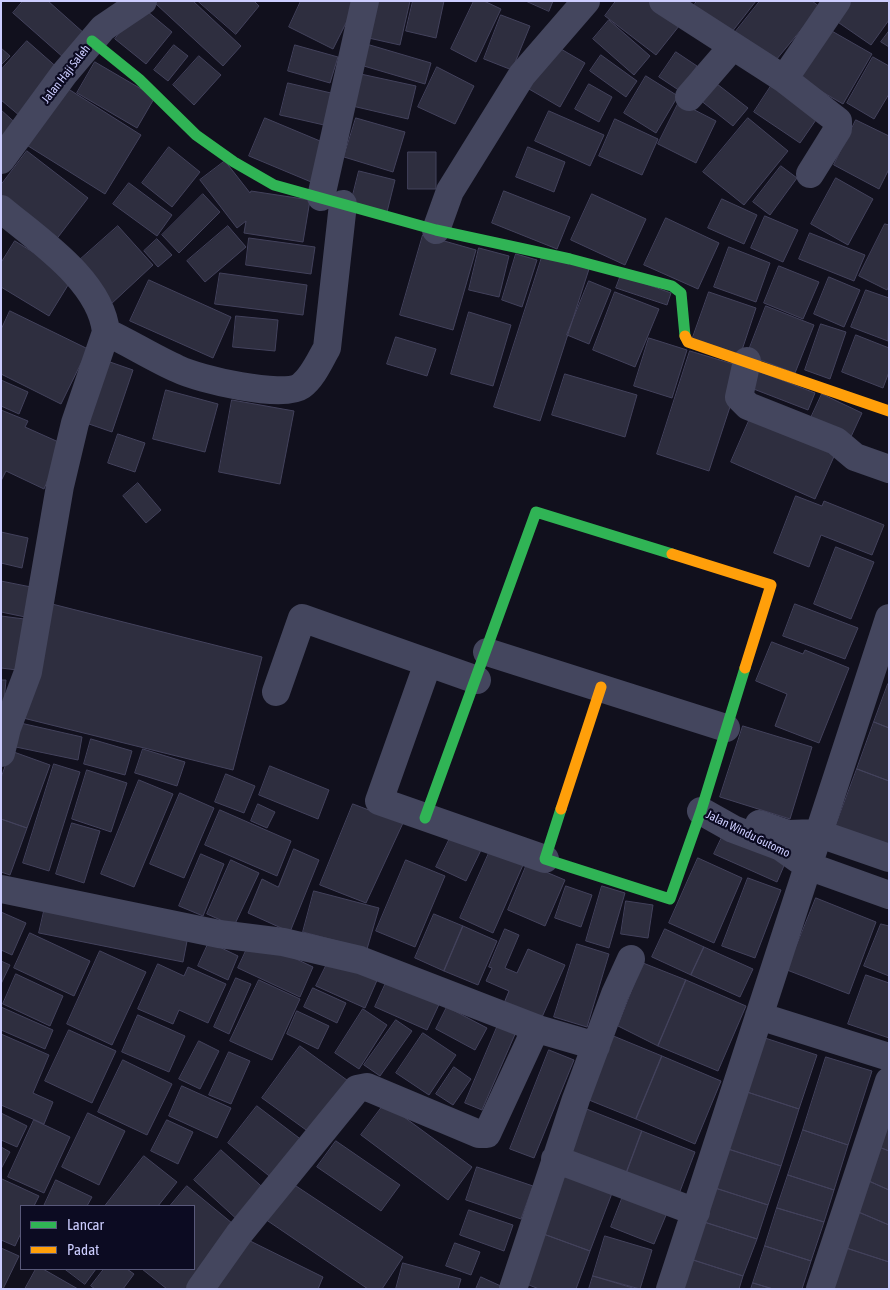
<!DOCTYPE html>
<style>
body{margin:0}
#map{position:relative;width:890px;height:1290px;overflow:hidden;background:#11101d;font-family:"Asap Condensed",sans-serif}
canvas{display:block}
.frame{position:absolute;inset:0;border:2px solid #cccdff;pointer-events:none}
.legend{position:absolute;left:20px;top:1205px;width:175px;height:65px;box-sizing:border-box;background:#0c0b22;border:1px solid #59597a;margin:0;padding:6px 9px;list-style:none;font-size:15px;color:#cccdff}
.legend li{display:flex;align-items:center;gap:10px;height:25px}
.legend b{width:25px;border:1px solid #59597a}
</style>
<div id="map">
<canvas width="890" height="1290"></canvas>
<div class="frame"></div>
<ul class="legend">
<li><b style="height:6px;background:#30b455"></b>Lancar</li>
<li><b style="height:6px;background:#ff9f0a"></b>Padat</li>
</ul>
</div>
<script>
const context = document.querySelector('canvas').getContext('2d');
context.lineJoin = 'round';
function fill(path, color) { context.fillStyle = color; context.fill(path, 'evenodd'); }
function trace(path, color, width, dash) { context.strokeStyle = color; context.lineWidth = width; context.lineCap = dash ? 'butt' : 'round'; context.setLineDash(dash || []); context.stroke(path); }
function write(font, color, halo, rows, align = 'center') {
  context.font = font + ' "Asap Condensed",sans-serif'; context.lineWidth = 4.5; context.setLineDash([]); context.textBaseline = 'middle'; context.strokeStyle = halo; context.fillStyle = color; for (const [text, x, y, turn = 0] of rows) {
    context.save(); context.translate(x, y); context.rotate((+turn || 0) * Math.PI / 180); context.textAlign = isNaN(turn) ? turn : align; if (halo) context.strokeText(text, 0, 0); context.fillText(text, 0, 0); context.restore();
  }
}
const building = new Path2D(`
 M23 1H48L85 34 64 58 13 13Z
 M158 1H193L241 46 223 66 156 4Z
 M198 1H254L259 6 236 34Z
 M301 1H357L333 49 289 27Z
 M372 1H410L400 45 364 37Z
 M413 1H444L436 38 406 31Z
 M474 1H484L501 9 476 62 451 49Z
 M526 1H553L549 11Z
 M616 1H657L683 21 656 55 605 16Z
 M697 1H756L728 37 692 8Z
 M760 1H812L820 7 771 66 733 35Z
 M840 1H889V20L871 45 829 16Z
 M141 6 172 32 146 64 115 39Z
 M501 15 530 26 512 70 484 59Z
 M609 20 650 56 634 75 593 39Z
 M823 26 872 54 843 104 795 76Z
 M889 31V47L881 42Z
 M27 41 60 70 20 116 1 100V70Z
 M363 43 431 63 425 84 357 64Z
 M174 45 188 56 168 81 154 70Z
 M295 45 338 57 330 83 288 71Z
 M554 45 585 63 560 107 529 89Z
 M1 48 10 56 1 65Z
 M676 52 697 66 680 91 659 77Z
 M601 55 637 81 626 97 590 71Z
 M199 56 221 75 194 105 173 85Z
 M873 57 889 66V94L874 119 847 103Z
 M95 62 155 97 137 128 77 93Z
 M437 67 474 86 455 124 418 107Z
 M356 73 416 86 408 119 348 105Z
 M646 76 678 96 656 133 624 113Z
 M708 77 748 108 733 126 695 96Z
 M288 83 331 93 324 125 280 115Z
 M589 84 612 97 599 122 575 109Z
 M62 85 141 135 105 194 25 144Z
 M771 86 818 117 800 143 754 112Z
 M679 102 716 121 696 163 658 144Z
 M1 110 20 127 1 148Z
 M549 111 604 135 590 166 535 141Z
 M265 118 332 146 316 184 249 156Z
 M356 118 405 132 393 172 344 157Z
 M748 118 788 151 744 205 703 172Z
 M615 119 658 139 642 175 599 156Z
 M856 120 889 136V169L879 189 834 165Z
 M169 147 200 172 172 207 142 183Z
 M528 147 565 162 554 192 516 177Z
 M27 151 88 198 52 245 1 206V185Z
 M408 152H436V189H408Z
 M225 161 250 193 251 191 310 200 303 242 244 233 246 221 237 228 200 180Z
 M781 166 797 178 770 215 753 202Z
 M359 171 395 180 387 212 351 203Z
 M836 178 873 199 848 245 811 224Z
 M129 183 172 215 157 236 113 204Z
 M504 191 570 217 557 249 492 223Z
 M203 194 220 212 179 253 162 235Z
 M592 194 646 219 625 265 571 240Z
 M722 199 757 215 744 244 708 228Z
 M765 216 798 230 783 262 751 248Z
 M666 218 719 243 698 289 644 265Z
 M885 224 889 225V286L887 290 859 276Z
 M118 226 153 265 110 305 74 265Z
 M228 226 246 247 205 282 187 261Z
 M810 233 865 255 854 281 799 259Z
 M423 235 476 250 453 330 400 315Z
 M249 238 315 247 311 274 246 265Z
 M157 239 172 255 158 267 144 251Z
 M15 241 73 277 49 316 1 287V263Z
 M729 247 770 263 756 302 714 287Z
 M479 248 509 256 499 297 469 290Z
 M516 254 537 260 522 307 502 300Z
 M543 254 589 269 540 421 494 407Z
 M779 266 819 282 803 319 764 303Z
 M220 273 307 285 303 315 215 304Z
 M621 275 671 293 667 305 616 288Z
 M829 277 860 290 844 327 814 314Z
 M149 280 231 317 213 358 130 321Z
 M589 281 611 290 589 344 567 335Z
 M866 290 889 298 888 341 851 327Z
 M615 292 659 309 635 367 593 350Z
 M709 292 756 308 740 356 692 340Z
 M766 306 814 325 795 373 747 355Z
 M10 311 88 349 61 404 1 374V330Z
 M469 312 511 325 493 386 451 374Z
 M236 316 278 320 275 351 233 347Z
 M821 324 846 332 830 379 805 370Z
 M856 335 889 348V372L883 388 842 372Z
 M396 337 436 349 427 376 387 364Z
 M649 338 687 350 672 398 634 386Z
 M690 351 743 367 709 471 657 454Z
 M110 362 133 370 112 432 89 424Z
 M758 371 815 393 808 410 751 388Z
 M565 374 637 395 625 437 552 415Z
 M1 380 28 392 19 414 1 406Z
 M166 390 218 404 205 452 153 439Z
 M822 394 862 413 849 441 809 422Z
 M232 400 294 411 280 484 219 472Z
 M1 410 28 421 25 427 63 444 44 489 6 471 1 481Z
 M752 414 836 452 815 499 731 462Z
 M118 434 145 443 135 472 108 463Z
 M138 483 161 510 146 523 123 496Z
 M796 496 822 506 824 501 884 525 872 555 821 535 809 567 774 553Z
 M1 532 28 538 22 568 1 563Z
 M836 547 874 562 851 619 814 604Z
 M1 581 36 588 30 618 1 612Z
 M48 603 262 657 233 770 19 717Z
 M795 604 858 628 845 659 783 636Z
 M1 616 32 620 25 671 1 668Z
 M772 642 803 654 805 650 849 668 819 743 775 726 787 694 756 681Z
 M1 680H6L2 724H1Z
 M888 684 889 685V728L874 722Z
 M16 722 82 737 78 760 11 746Z
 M874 722 889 728V781L857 769Z
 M743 726 812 747 790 819 720 797Z
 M91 739 132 751 125 775 84 764Z
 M143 749 185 762 177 786 135 773Z
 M11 751 50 765 27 828 1 819V778Z
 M54 764 80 772 49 871 23 863Z
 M270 766 329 790 318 819 259 795Z
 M857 769 889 781V848L835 828Z
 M87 770 127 783 111 832 72 819Z
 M226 774 255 786 244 813 215 802Z
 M139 780 173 794 134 887 101 874Z
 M180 793 214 808 184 878 150 864Z
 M258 804 275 812 267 828 251 821Z
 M353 804 403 823 366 903 320 885Z
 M220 810 291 841 277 876 205 845Z
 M1 819 27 828 10 875 1 872Z
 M72 823 100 831 84 883 56 874Z
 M724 833 786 861 777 882 714 854Z
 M451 836 481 850 466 881 436 867Z
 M294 849 319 860 290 932 248 913 262 879 278 887Z
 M489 853 523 865 493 933 460 918Z
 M201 854 224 864 203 916 179 906Z
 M698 858 742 878 714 943 669 923Z
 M231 860 259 873 234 926 207 914Z
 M406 860 445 876 415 947 376 931Z
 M527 864 565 880 545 926 508 910Z
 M748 878 781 890 755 958 722 946Z
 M566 886 592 895 581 927 555 918Z
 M602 886 625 893 609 948 586 941Z
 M314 891 379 908 367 949 303 932Z
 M816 898 876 922 849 994 787 970Z
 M626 901 653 905 648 938 621 934Z
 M45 907 188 936 183 962 39 933Z
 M1 912 26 923 12 955 1 950Z
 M434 914 463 926 444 971 415 958Z
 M881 924 889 926V976L864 966Z
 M463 926 497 941 478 985 444 971Z
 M505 929 519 935 505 968 517 973 528 949 565 965 539 1024 502 1008 509 991 486 981 492 968 489 967Z
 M665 929 704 947 691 975 652 957Z
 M30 933 90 961 74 996 14 968Z
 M252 938 313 967 300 997 238 968Z
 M209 942 238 956 228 980 198 966Z
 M577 944 609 954 587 1027 554 1017Z
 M704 947 753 969 740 997 691 975Z
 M100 951 146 972 112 1045 67 1024Z
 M331 956 378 978 365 1008 316 986Z
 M1 961 10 965 1 984Z
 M643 963 686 980 658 1046 618 1026Z
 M158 964 184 976 188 967 226 984 208 1023 179 1010 173 1024 138 1009Z
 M16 974 63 996 50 1026 3 1004Z
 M390 974 442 998 427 1030 375 1007Z
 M866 975 889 983V1038L848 1024Z
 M236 978 251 984 229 1034 214 1027Z
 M259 980 300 999 272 1060 230 1041Z
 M686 980 746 1006 718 1071 658 1046Z
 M313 988 346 1003 337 1023 304 1007Z
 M1 1007 53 1030 45 1049 1 1030Z
 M447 1007 487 1028 475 1050 436 1029Z
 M363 1009 387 1025 359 1069 335 1053Z
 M297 1011 329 1026 318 1049 287 1034Z
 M138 1015 185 1036 169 1072 122 1052Z
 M396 1020 412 1031 380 1076 364 1065Z
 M498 1025 516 1032 482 1110 465 1103Z
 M69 1030 116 1051 92 1103 45 1081Z
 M423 1033 456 1055 429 1095 396 1073Z
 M1 1034 49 1055 33 1093 53 1102 44 1124 1 1105Z
 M611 1035 662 1056 636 1119 584 1098Z
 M762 1037 817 1055 799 1109 744 1091Z
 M199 1041 219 1051 200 1089 179 1079Z
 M300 1046 351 1083 313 1135 262 1098Z
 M549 1050 574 1060 534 1158 510 1149Z
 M229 1052 250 1061 231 1104 209 1095Z
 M662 1056 721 1081 695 1144 636 1119Z
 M826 1057 872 1071 848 1145 803 1130Z
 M123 1060 172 1084 147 1135 98 1112Z
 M454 1067 471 1079 453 1105 436 1094Z
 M182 1086 231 1108 217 1138 169 1116Z
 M744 1091 799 1109 781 1166 725 1148Z
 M385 1103 472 1167 448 1200 361 1135Z
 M257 1106 307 1144 278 1183 228 1143Z
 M579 1106 642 1131 626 1174 562 1148Z
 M1 1113 27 1126 17 1147 1 1140Z
 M88 1113 125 1131 99 1185 62 1167Z
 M889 1118V1151L874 1145Z
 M34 1120 70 1137 44 1193 8 1177Z
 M167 1120 193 1132 178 1164 151 1151Z
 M803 1130 848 1145 834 1190 788 1175Z
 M642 1131 695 1152 679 1194 626 1174Z
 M336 1141 400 1185 381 1211 317 1167Z
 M874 1145 889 1151V1190L862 1178Z
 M1 1147 10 1152 1 1169Z
 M725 1148 781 1166 768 1205 712 1187Z
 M221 1150 269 1193 241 1223 194 1180Z
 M144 1156 177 1182 158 1206H105Z
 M477 1167 533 1186 521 1219 466 1200Z
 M561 1169 614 1188 590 1251 538 1232Z
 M788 1175 834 1190 824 1222 777 1208Z
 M862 1178 889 1190V1225L849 1208Z
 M2 1179 39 1196 34 1206H21V1233L15 1246 1 1240Z
 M56 1180 92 1197 87 1206H44Z
 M287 1180 403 1257 382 1289H368L262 1217Z
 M187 1186 238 1228 188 1289H167L142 1269H194V1206H170Z
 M712 1187 768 1205 757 1239 701 1221Z
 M625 1191 669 1208 654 1244 611 1227Z
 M777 1208 824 1222 811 1261 765 1246Z
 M849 1208 889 1225V1262L837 1245Z
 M469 1210 513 1225 504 1251 460 1235Z
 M701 1221 757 1239 743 1276 687 1258Z
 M538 1232 590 1251 576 1289H539L519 1281Z
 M240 1236 323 1277 318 1289H215Z
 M605 1236 652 1250 640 1289 593 1276Z
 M455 1243 480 1252 471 1275 446 1266Z
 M837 1245 889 1262V1289H823Z
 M765 1246 811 1261 802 1289H773L753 1283Z
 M1 1248 19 1256 3 1289H1Z
 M687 1258 743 1276 739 1289H677Z
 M403 1263 461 1279 458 1289H396Z
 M36 1269H43L78 1289H25Z
 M65 1269H96L85 1284Z
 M104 1269H127L134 1274 123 1289H95L91 1286Z
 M593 1276 636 1289H589Z
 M481 1277 503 1287 502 1289H476Z
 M753 1283 773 1289H751Z`);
fill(building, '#2e2e3f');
trace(building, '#43425c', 1);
trace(new Path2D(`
 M663 1 784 79 837 1
 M784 79 838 121V129L810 174
 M689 97 733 46
 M1 160 64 74 103 28 143 1
 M321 197 365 1
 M1 209C38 240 101 281 106 332L75 423 60 486 28 672 7 728 1 753
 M436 230 450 191 522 75 586 1
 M106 332C130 343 153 358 178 369 198 379 283 399 301 386 313 377 320 360 327 348L343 204
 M747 361 739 397 748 406 836 441 855 457 889 469
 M487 652 726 728
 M428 663 379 801 545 859
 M276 692 302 618 477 680
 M701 811 733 829 781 847 808 866 889 895
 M759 824 788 834 817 833 889 858
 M1 889 219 934 283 942 360 960 541 1030 596 1046
 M759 1016 889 1057
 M555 1159 696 1212
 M200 1289 239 1234 357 1089 367 1087 479 1134H487L536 1028
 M513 1289 576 1099 615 994 631 959
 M670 1289 889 618
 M820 1289 889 1081`), '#44465e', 28);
trace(new Path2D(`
 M92 41 139 79 196 135 234 162 274 185 436 230 570 259 672 286 681 293 685 336
 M561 809 545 859 670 899 701 811 745 668
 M425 818 536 512 672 554`), '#30b455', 11);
trace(new Path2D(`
 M685 336 688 342 889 411
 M672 554 771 585 745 668
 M561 809 601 687`), '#ff9f0a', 11);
write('12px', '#cccdff', '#0c0b22', [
 ["Jalan Haji Saleh",66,74,-52],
 ["Jalan Windu Gutomo",748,834,26]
]);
</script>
